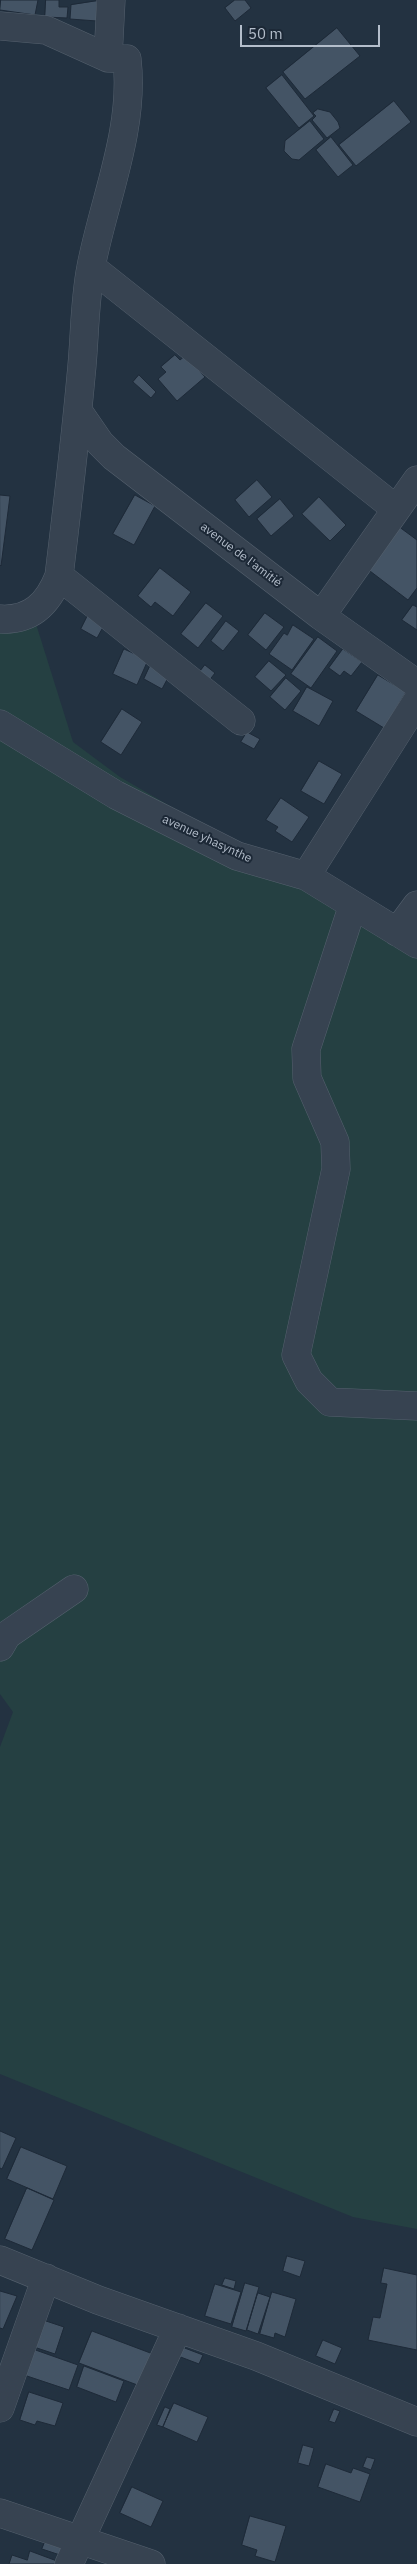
<!DOCTYPE html>
<meta charset="utf-8">
<style>
body{margin:0}
#map{position:relative;width:417px;height:2564px;overflow:hidden;background:#233241;font-family:"IBM Plex Sans",sans-serif}
canvas{display:block}
.scale{position:absolute;left:240px;top:25px;width:140px;height:22px;box-sizing:border-box;border:2px solid #b4becb;border-top:0;padding-left:6px;font-size:15px;line-height:18px;white-space:nowrap;color:#b4becb;-webkit-text-stroke:4px #1c2836;paint-order:stroke}
</style>
<div id="map">
<canvas width="417" height="2564"></canvas>
<div class="scale">50 m</div>
</div>
<script>
const context = document.querySelector('canvas').getContext('2d');
context.lineJoin = 'round';
function fill(path, color) { context.fillStyle = color; context.fill(path, 'evenodd'); }
function trace(path, color, width, dash) { context.strokeStyle = color; context.lineWidth = width; context.lineCap = dash ? 'butt' : 'round'; context.setLineDash(dash || []); context.stroke(path); }
function write(font, color, halo, rows, align = 'center') {
  context.font = font + ' "IBM Plex Sans",sans-serif'; context.lineWidth = 4; context.setLineDash([]); context.textBaseline = 'middle'; context.strokeStyle = halo; context.fillStyle = color; for (const [text, x, y, turn = 0] of rows) {
    context.save(); context.translate(x, y); context.rotate((+turn || 0) * Math.PI / 180); context.textAlign = isNaN(turn) ? turn : align; if (halo) context.strokeText(text, 0, 0); context.fillText(text, 0, 0); context.restore();
  }
}
fill(new Path2D(`
 M0 606 31 608 73 742 120 777 284 872 417 930V2229L353 2217 0 2074V1747L13 1712 0 1694Z`), '#254042');
const building = new Path2D(`
 M1 0H38L35 15 0 10Z
 M46 0H59V7H68L67 18 45 17Z
 M235 0H245L251 8 235 21 225 8Z
 M97 1V21L70 19 71 5Z
 M337 28 360 56 305 99 283 72Z
 M282 75 314 116 299 128 266 88Z
 M394 101 411 122 356 166 339 145Z
 M318 109 330 112 338 122 340 128 327 138 312 120 316 116 313 113Z
 M310 121 324 139 299 160 292 159 284 151 285 141Z
 M331 137 353 165 338 177 316 150Z
 M175 355 180 360 186 355 205 377 177 401 158 379 166 372 161 367Z
 M139 375 156 392 151 398 133 382Z
 M257 480 272 497 249 517 235 500Z
 M0 495 10 496 1 566 0 565Z
 M135 495 155 506 134 545 113 534Z
 M319 497 346 525 330 541 302 514Z
 M280 499 294 516 271 536 257 519Z
 M398 526 417 540V588L408 600 366 568Z
 M160 568 191 592 173 616 155 602 151 607 138 596Z
 M206 603 223 616 198 648 181 634Z
 M413 605 417 607V630L402 620Z
 M90 611 107 620 97 638 81 629Z
 M265 613 284 627 266 650 248 635Z
 M226 621 239 631 223 651 211 641Z
 M293 625 314 639 292 670 269 654 284 633 287 635Z
 M318 637 337 651 311 688 291 674Z
 M124 649 148 660 137 685 113 674Z
 M343 649 362 662 351 676 344 671 340 676 329 668Z
 M269 661 286 675 271 691 255 677Z
 M151 664 170 674 162 689 144 679Z
 M205 665 215 673 208 682 198 674Z
 M378 675 406 692 384 728 356 711Z
 M286 678 301 691 285 710 270 697Z
 M307 687 333 701 319 726 293 711Z
 M122 709 142 722 121 755 101 742Z
 M247 732 260 739 254 749 241 742Z
 M319 761 342 774 324 804 301 791Z
 M281 798 309 817 292 842 275 831 278 827 266 820Z
 M0 2131 16 2138 2 2169 0 2168Z
 M21 2147 67 2166 53 2199 7 2179Z
 M27 2188 54 2200 32 2250 5 2239Z
 M287 2256 305 2261 300 2277 283 2271Z
 M384 2268 417 2275V2350L368 2340 373 2317 380 2318 387 2284 381 2283Z
 M225 2278 236 2281 234 2289 222 2285Z
 M245 2283 259 2287 246 2331 232 2327Z
 M215 2284 241 2292 231 2324 205 2316Z
 M0 2291 17 2296 3 2329 0 2328Z
 M272 2292 296 2299 285 2337 275 2333 274 2338 260 2334Z
 M258 2293 270 2297 258 2334 247 2330Z
 M34 2317 64 2327 55 2354 25 2344Z
 M92 2331 153 2354 140 2386 79 2363Z
 M323 2340 342 2348 335 2364 316 2356Z
 M27 2347 78 2365 69 2390 18 2373Z
 M182 2347 203 2355 199 2364 178 2356Z
 M84 2366 124 2381 116 2402 77 2387Z
 M29 2392 63 2403 55 2426 37 2421 35 2425 20 2420Z
 M174 2403 208 2417 197 2442 163 2427Z
 M165 2407 170 2409 163 2427 157 2425Z
 M334 2409 340 2411 335 2423 329 2421Z
 M303 2445 314 2448 309 2466 298 2463Z
 M367 2457 375 2459 371 2470 363 2467Z
 M326 2464 351 2473 353 2468 370 2474 360 2502 318 2487Z
 M132 2487 163 2501 151 2527 120 2513Z
 M250 2516 286 2526 275 2562 255 2556 257 2550 242 2545Z
 M47 2537 64 2544 60 2555 42 2549Z
 M30 2551 57 2561 56 2564H9L12 2555 27 2560Z`);
fill(building, '#445465');
trace(building, '#1e2a38', 1);
const minor = new Path2D(`
 M0 26 46 30 108 58 127 59C135 130 104 199 91 267 84 303 85 340 81 376 75 443 67 509 59 576 48 604 31 621 0 619
 M108 58 111 0
 M91 267 396 509
 M78 411 100 443 114 457 321 616 417 684
 M59 576 241 721
 M321 616 417 480
 M0 724 116 795 237 856 306 876 417 944
 M306 876 417 701
 M353 905 306 1049 307 1078 335 1142 336 1169 296 1355 309 1381 330 1402 417 1406
 M397 932 417 905
 M0 1647 7 1635 74 1589
 M0 2260 98 2300 256 2356 417 2422
 M0 2408 46 2278
 M0 2513 151 2564
 M69 2564 178 2328`);
trace(minor, '#55616e', 29);
trace(minor, '#374351', 28);
write('12px', '#b4becb', '#1c2836', [
 ["avenue de l'amitié",241,555,37],
 ["avenue yhasynthe",207,839,25]
]);
</script>
